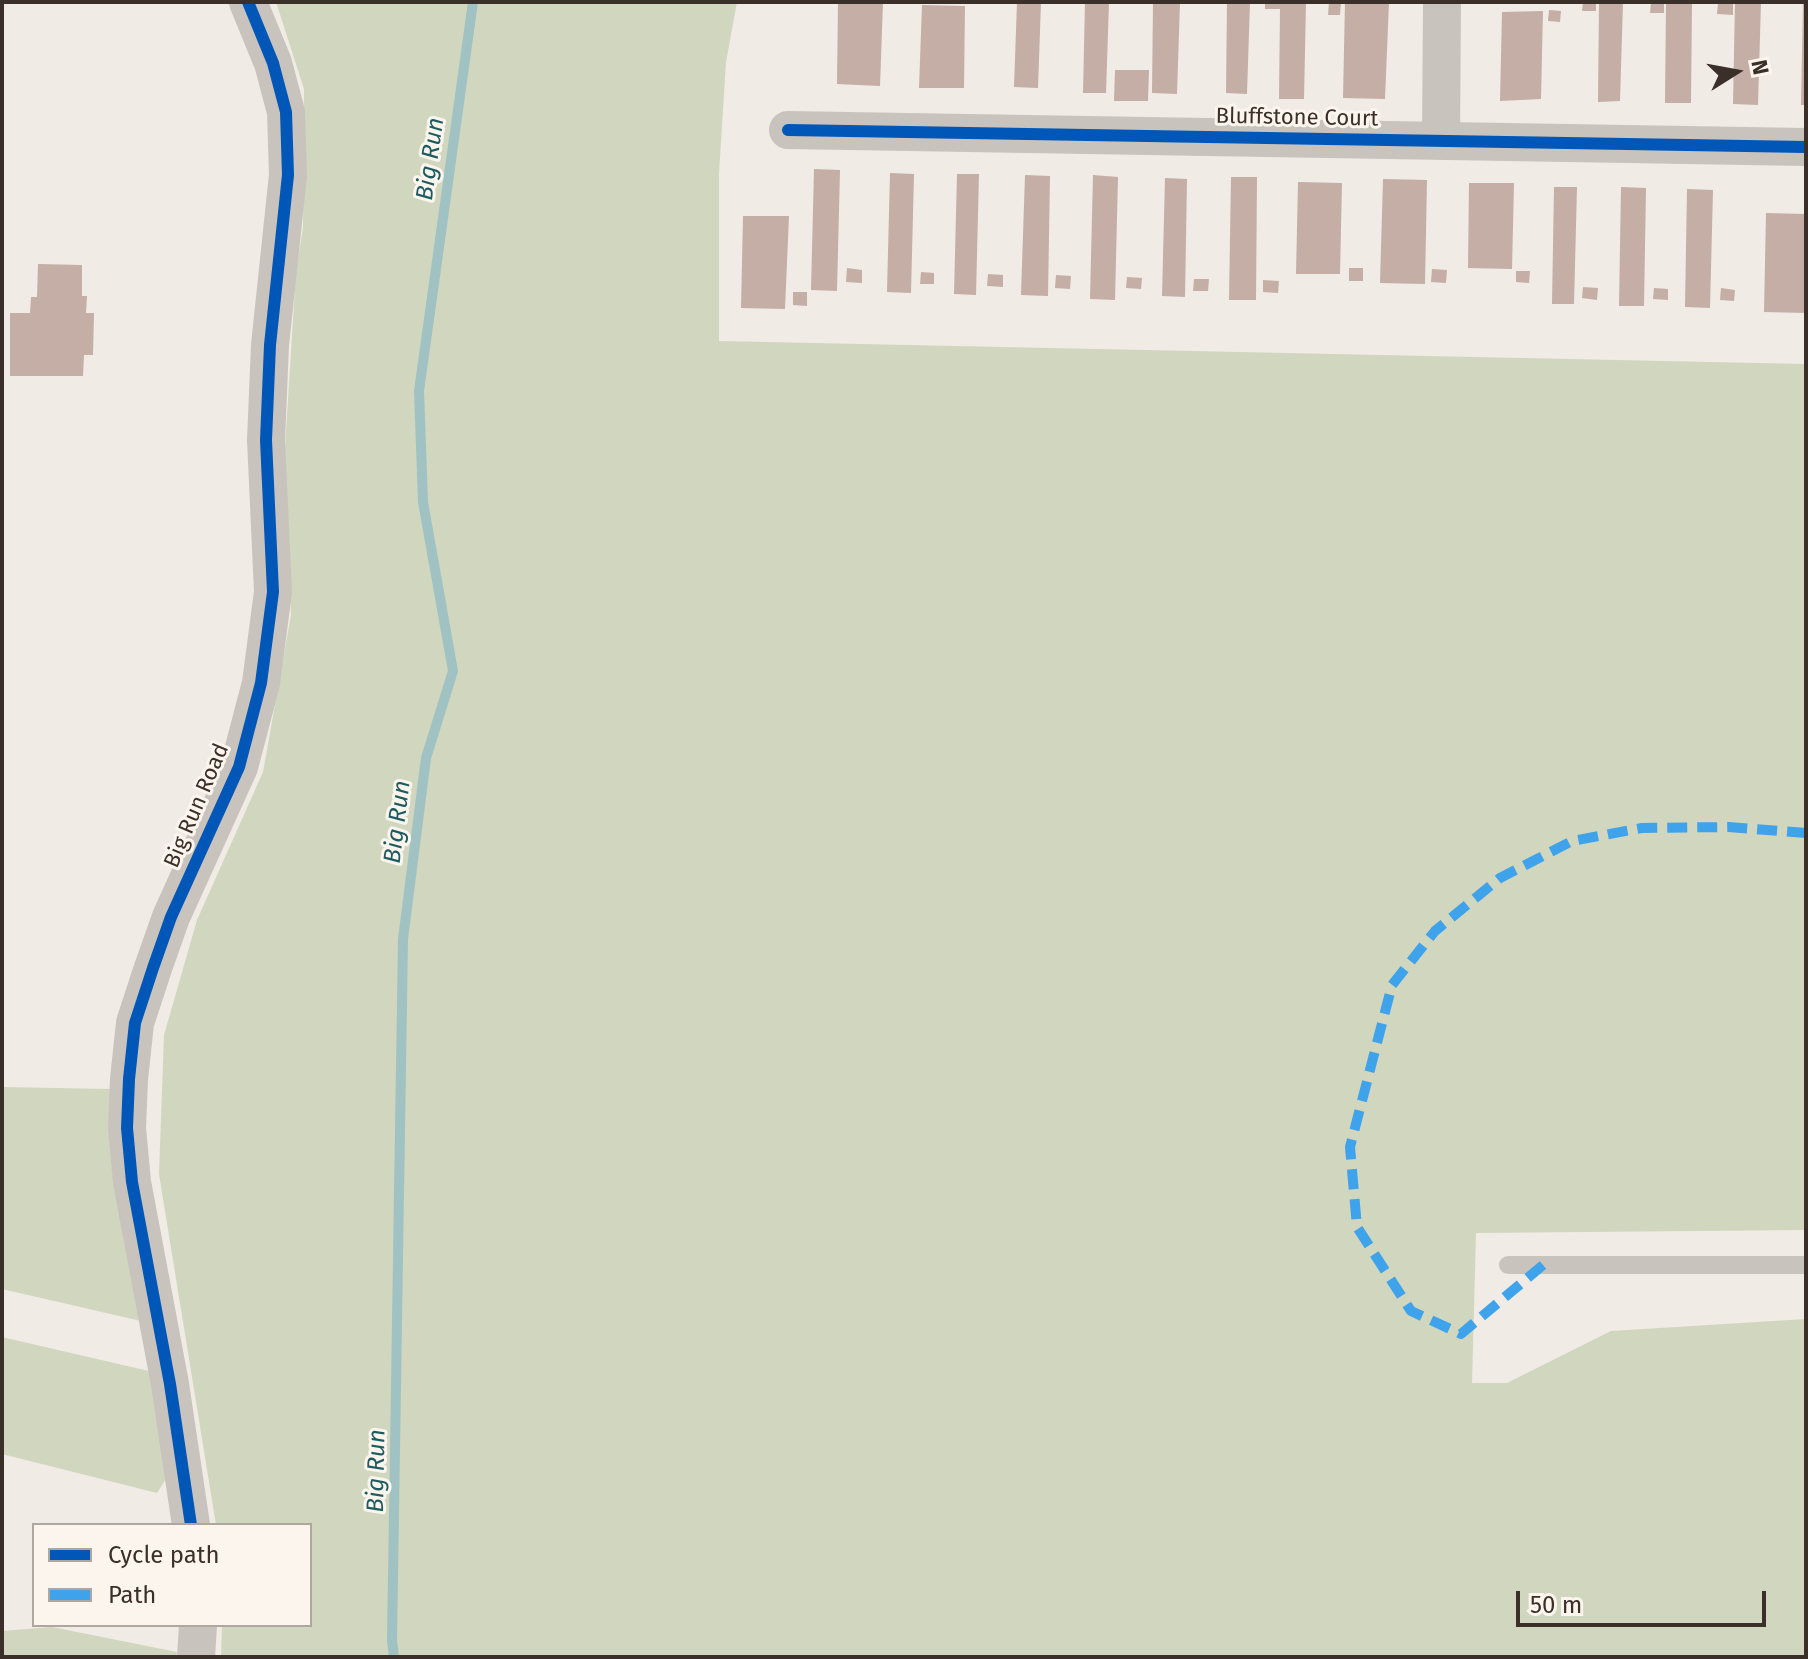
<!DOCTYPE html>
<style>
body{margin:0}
#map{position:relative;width:1808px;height:1659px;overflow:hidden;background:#f0ebe5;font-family:"Fira Sans",sans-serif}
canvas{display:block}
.frame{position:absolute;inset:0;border:4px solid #3b2f2a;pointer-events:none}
.legend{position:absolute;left:32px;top:1523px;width:280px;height:104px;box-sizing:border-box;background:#fbf5ed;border:2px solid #aea69f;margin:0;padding:10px 14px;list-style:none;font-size:24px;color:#3b2f2a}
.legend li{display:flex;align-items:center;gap:16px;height:40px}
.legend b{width:40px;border:2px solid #aea69f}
.north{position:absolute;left:1696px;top:32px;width:80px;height:80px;-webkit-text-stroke:6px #fbf5ed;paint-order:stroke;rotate:79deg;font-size:22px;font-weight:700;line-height:32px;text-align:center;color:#3b2f2a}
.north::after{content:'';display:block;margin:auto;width:28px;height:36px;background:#3b2f2a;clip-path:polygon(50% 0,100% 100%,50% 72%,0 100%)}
.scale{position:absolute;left:1516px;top:1591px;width:250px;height:36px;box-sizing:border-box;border:4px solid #3b2f2a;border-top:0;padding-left:10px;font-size:24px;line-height:28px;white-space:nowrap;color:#3b2f2a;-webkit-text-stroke:6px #fbf5ed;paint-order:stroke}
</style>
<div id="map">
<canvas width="1808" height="1659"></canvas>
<div class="frame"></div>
<ul class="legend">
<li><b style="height:10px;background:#0057b8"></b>Cycle path</li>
<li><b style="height:10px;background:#3fa3eb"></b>Path</li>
</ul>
<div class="north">N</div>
<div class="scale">50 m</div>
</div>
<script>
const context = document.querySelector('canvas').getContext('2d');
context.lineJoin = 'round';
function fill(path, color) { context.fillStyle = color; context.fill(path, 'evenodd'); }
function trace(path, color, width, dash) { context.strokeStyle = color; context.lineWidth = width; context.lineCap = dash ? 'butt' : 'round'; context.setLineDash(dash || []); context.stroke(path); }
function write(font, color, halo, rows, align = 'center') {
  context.font = font + ' "Fira Sans",sans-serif'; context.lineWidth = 6; context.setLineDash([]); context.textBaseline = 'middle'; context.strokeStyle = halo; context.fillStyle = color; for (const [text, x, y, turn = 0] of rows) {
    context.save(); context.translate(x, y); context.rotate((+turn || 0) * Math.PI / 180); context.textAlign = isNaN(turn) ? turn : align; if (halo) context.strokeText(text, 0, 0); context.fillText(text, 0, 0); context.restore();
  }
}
fill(new Path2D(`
 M276 2H737L726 62 719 173V341L1806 364V1230L1476 1233 1472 1383H1507L1611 1331 1806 1319V1657H221L222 1625H310V1525H216L159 1174 164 1035 197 920 263 772 291 615 284 463 296 272 303 227 304 89Z
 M2 1087 111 1089 141 1321 2 1289Z
 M2 1337 153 1372 169 1474 157 1493 2 1454Z
 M52 1627 177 1652 176 1657H2V1631Z`), '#d1d6be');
trace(new Path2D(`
 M394 1657 392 1640 403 939 426 758 453 671 423 502 419 391 473 2`), '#a0c2c3', 10);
fill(new Path2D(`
 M838 2H883L880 86 837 84Z
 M1017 2H1041L1038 88 1014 87Z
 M1085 2H1109L1106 93H1083Z
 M1153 2H1180L1177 94 1152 93Z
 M1227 2H1250L1247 94 1226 93Z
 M1265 2H1306L1304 99H1279L1280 9H1265Z
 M1329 2H1341L1340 15H1328Z
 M1345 2H1389L1385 99 1343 98Z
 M1583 2H1596V11H1582Z
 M1599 2H1623L1620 101 1598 102Z
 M1666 2H1692L1691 103H1665Z
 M1735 2H1761L1758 105 1733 104Z
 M1803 2H1806V105H1801Z
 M1651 3H1664V13H1650Z
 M1718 3H1733V15L1717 14Z
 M922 5 965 6 964 88H919Z
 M1549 10 1561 11 1560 22 1548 21Z
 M1543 11 1541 99 1500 101 1502 12Z
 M1115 70H1149L1148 101H1114Z
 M814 169 840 170 837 291 811 290Z
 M890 173 914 174 911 293 887 292Z
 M957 174H979L976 295 954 294Z
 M1025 175 1050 176 1048 296 1021 295Z
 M1093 175 1118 177 1115 300 1090 299Z
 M1231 177H1257L1256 300H1229Z
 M1165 178 1187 179 1185 297 1162 296Z
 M1383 179 1427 180 1425 284 1380 283Z
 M1298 182 1342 183 1340 274H1296Z
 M1469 183H1514L1512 269 1468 268Z
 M1554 187H1577L1574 304H1552Z
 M1621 187 1646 188 1644 306H1619Z
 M1687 189 1713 190 1710 308 1685 307Z
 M1766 213 1806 214V313L1764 312Z
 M743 216H789L785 309 741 308Z
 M38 264 82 265V296H87L86 313H94L93 355H84L83 376H10V313H30L31 297H37Z
 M847 268 862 270V283L846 282Z
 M1349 268H1363V281H1349Z
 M1432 269 1447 270 1446 283 1431 282Z
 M1516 271H1530L1529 283 1516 282Z
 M921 272 934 273V284H920Z
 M988 274 1003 275V287L987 286Z
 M1056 275 1071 276 1070 289 1055 288Z
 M1127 277 1142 278 1141 289 1126 288Z
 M1194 279H1209L1208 291H1193Z
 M1263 280 1279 281 1278 293 1263 292Z
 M1583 287 1598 288 1597 300 1582 298Z
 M1654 288 1668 289V300L1653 299Z
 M1721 288 1735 290 1734 301 1720 300Z
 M793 292H807V306L793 305Z`), '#c4aea6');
trace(new Path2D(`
 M1508 1265H1806`), '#c9c3bd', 18);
trace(new Path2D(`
 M788 130 1806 147
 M1441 141 1442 2
 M191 1525 170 1384 132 1182 127 1128 129 1079 135 1023 153 968 171 917 239 767 261 683 273 592 266 440 270 345 288 175 286 112 273 63 248 2
 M196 1657 198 1625`), '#c9c3bd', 38);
trace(new Path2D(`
 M1543 1265 1461 1334 1411 1311 1357 1227 1350 1147 1392 985 1435 931 1500 878 1572 841 1642 828 1729 827 1806 833`), '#3fa3eb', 10, [20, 10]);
trace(new Path2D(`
 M788 130 1806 147
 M191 1525 170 1384 132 1182 127 1128 129 1079 135 1023 153 968 171 917 239 767 261 683 273 592 266 440 270 345 288 175 286 112 273 63 248 2`), '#0057b8', 12);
write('22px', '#3b2f2a', '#fbf5ed', [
 ["Bluffstone Court",1297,118,1],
 ["Big Run Road",197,806,-67]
]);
write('italic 24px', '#1d5b60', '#fbf5ed', [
 ["Big Run",431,159,-82],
 ["Big Run",398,822,-83],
 ["Big Run",377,1471,-89]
]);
</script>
